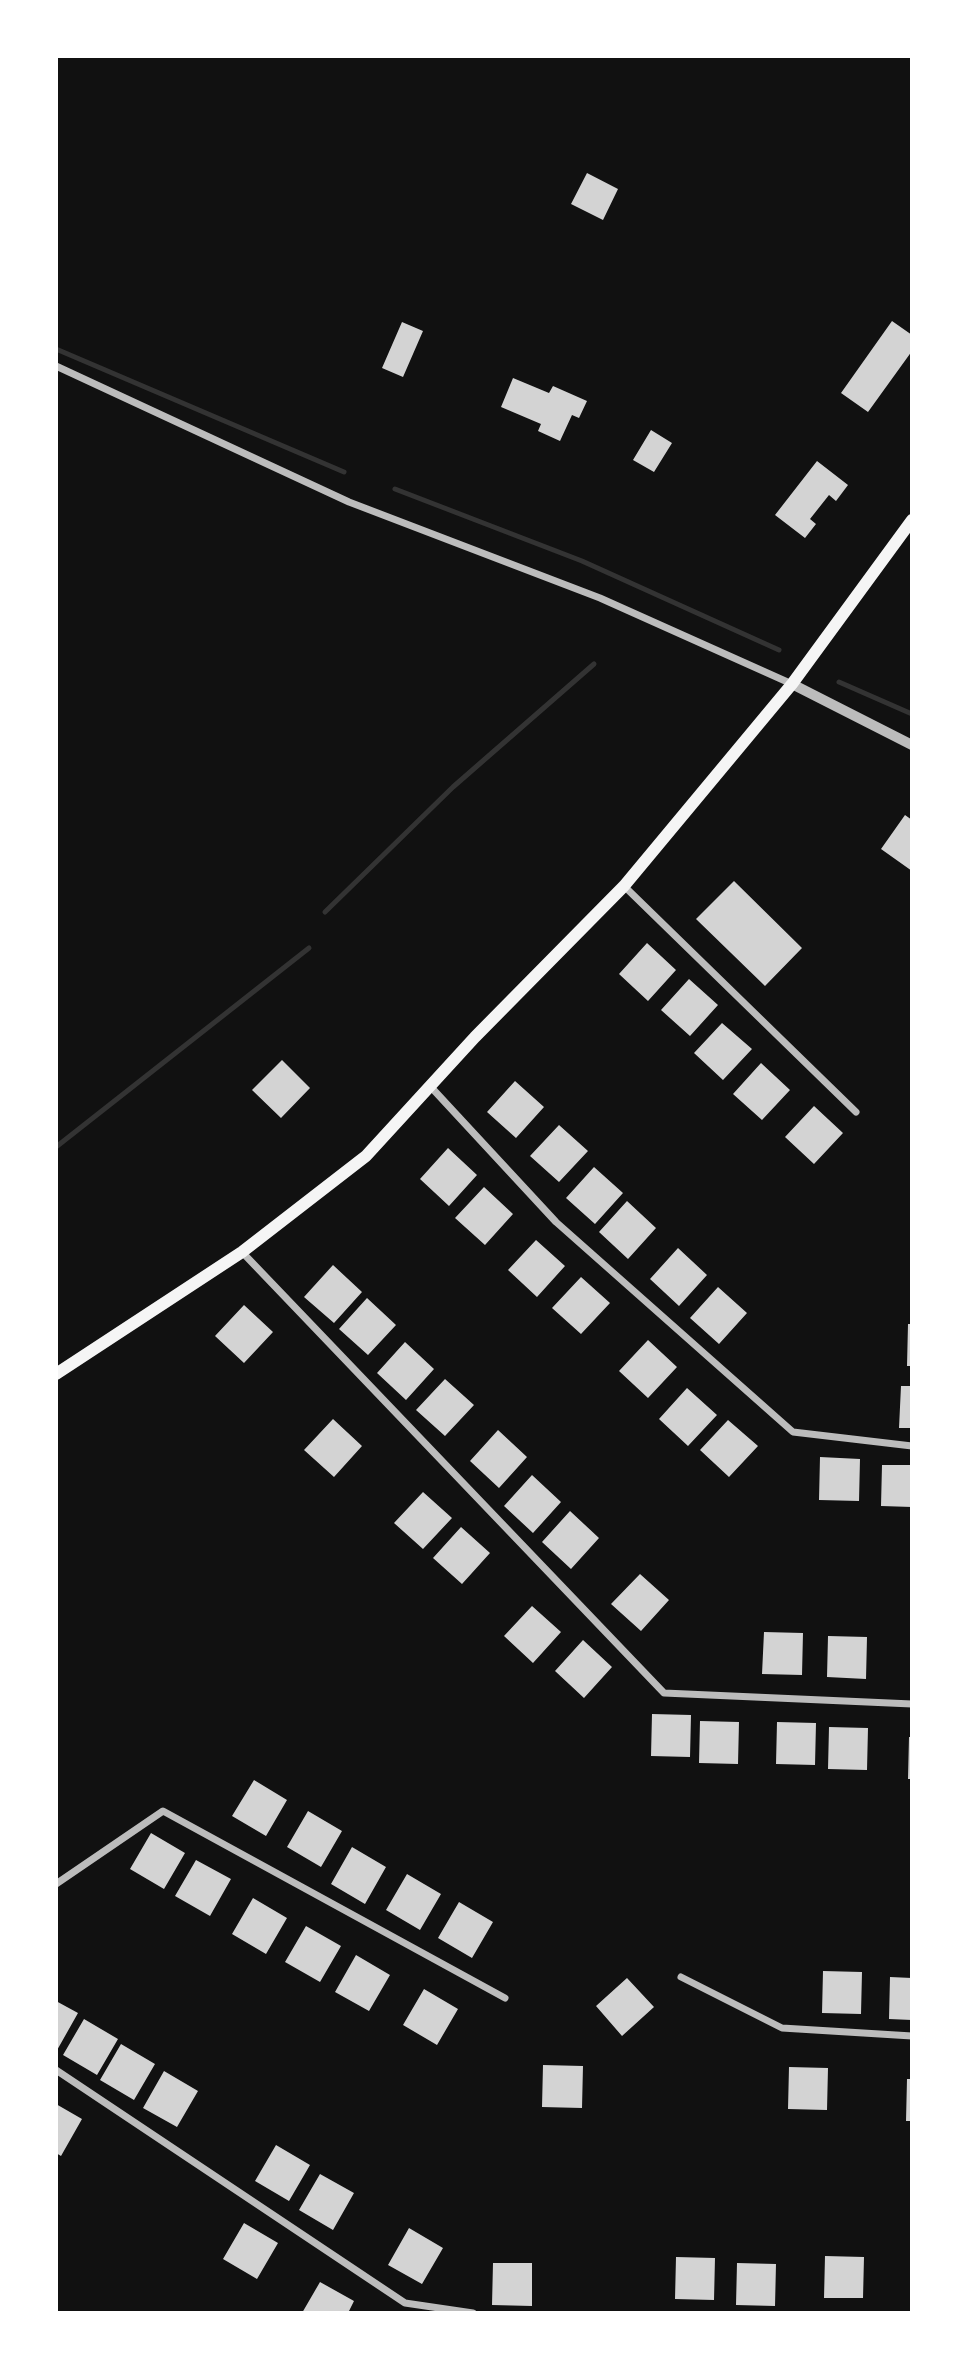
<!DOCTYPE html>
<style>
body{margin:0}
#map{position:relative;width:968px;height:2369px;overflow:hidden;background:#111;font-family:"Roboto Condensed",sans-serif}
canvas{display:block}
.frame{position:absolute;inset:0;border:58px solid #fff;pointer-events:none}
</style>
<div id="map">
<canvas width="968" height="2369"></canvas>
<div class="frame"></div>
</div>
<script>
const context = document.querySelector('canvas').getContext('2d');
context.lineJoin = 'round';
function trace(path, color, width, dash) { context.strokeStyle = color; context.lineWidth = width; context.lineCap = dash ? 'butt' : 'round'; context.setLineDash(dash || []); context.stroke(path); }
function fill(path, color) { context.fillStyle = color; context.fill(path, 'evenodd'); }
trace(new Path2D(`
 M56 349 344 472
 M395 489 582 561 779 650
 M839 682 912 714
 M325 912 453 787 594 664
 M56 1147 309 948`), '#333', 5);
fill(new Path2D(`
 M587 173 618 189 603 220 571 204Z
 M892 321 912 335V351L868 412 841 393Z
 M402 322 423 331 403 377 382 368Z
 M513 378 549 393 553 386 587 401 579 418 572 415 560 441 538 431 541 424 501 407Z
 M651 430 672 443 654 472 633 460Z
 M817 461 848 485 836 501 829 495 810 519 816 524 805 538 775 515Z
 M905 815 912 820V871L881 849Z
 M734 881 802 948 765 986 696 919Z
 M647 943 676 970 648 1001 619 974Z
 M689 979 718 1005 690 1036 661 1010Z
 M722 1023 752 1049 723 1080 694 1053Z
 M282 1060 310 1088 281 1118 252 1090Z
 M761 1063 790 1090 762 1120 733 1094Z
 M515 1081 544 1107 516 1138 487 1112Z
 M814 1106 843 1133 814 1164 785 1137Z
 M559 1125 588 1151 559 1182 530 1156Z
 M448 1148 477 1175 449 1206 420 1179Z
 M594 1167 623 1193 595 1224 566 1198Z
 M484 1187 513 1214 485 1245 455 1218Z
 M627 1201 656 1228 628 1259 599 1232Z
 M536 1240 565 1266 537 1297 508 1270Z
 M678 1248 707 1275 679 1306 650 1279Z
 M333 1265 362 1292 334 1323 304 1297Z
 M581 1277 610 1303 581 1334 552 1308Z
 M718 1287 747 1313 719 1344 690 1318Z
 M367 1298 396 1325 368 1355 339 1329Z
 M244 1305 273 1332 244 1363 215 1336Z
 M908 1324H912V1366H907Z
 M648 1340 677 1367 648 1398 619 1371Z
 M405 1342 434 1369 406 1400 377 1373Z
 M445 1379 474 1405 445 1436 416 1410Z
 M901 1386H912V1428H899Z
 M687 1388 717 1415 688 1446 659 1419Z
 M333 1419 362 1446 334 1477 304 1450Z
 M728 1420 758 1446 729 1477 700 1450Z
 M498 1430 527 1457 499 1488 470 1461Z
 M820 1457 860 1459 859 1501 819 1500Z
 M882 1465H912V1507L881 1506Z
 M532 1475 561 1502 533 1533 504 1506Z
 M423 1492 452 1518 423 1549 394 1523Z
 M570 1511 599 1538 571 1569 542 1542Z
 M461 1527 490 1553 462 1584 433 1558Z
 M640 1574 669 1600 641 1631 611 1604Z
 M532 1606 561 1632 533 1663 504 1636Z
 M764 1632 803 1633 802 1675 762 1674Z
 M828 1636 867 1637 866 1679 827 1677Z
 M583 1640 612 1667 584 1698 555 1671Z
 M652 1714 691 1715 690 1757 651 1756Z
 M700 1721 739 1722 738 1764 699 1763Z
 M777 1722 816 1723 815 1765 776 1764Z
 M829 1727 868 1728 867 1770 828 1769Z
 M909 1737H912V1779H908Z
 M254 1780 287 1800 266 1836 232 1816Z
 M308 1811 342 1831 321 1867 287 1847Z
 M151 1833 185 1853 164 1889 130 1869Z
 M352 1847 386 1867 365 1904 331 1884Z
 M196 1860 231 1879 210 1916 175 1896Z
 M407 1874 441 1894 420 1930 386 1910Z
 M253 1898 287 1918 266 1954 232 1934Z
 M459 1902 493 1922 472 1958 438 1938Z
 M306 1926 341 1946 320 1982 285 1962Z
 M356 1955 390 1975 369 2011 335 1992Z
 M823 1971 862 1972 861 2014 822 2013Z
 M890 1977 912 1978V2020L889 2019Z
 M627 1978 654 2007 622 2036 596 2006Z
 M424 1989 458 2009 437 2045 403 2025Z
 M56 2001 78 2013 56 2052Z
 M84 2019 118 2039 97 2075 63 2055Z
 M121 2044 155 2064 134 2100 100 2080Z
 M543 2065 583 2066 582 2108 542 2107Z
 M789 2067 828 2068 827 2110 788 2109Z
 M164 2071 198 2091 177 2127 143 2108Z
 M907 2079H912V2121H906Z
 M56 2104 82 2119 61 2156 56 2153Z
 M276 2145 310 2165 289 2201 255 2181Z
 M320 2174 354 2193 333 2230 299 2210Z
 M244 2223 278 2243 257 2279 223 2259Z
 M409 2228 443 2248 422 2284 388 2265Z
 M825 2256 864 2257 863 2298H824Z
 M676 2257 715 2258 714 2300 675 2299Z
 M493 2263H532V2306L492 2305Z
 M737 2263 776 2264 775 2306 736 2305Z
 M320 2282 354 2301 348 2313H302Z`), '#d3d3d3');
trace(new Path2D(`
 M56 366 349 502 600 598 792 684
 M624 886 856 1112
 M430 1086 556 1222 793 1432 912 1446
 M242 1252 664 1693 912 1704
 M56 1884 163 1811 505 1998
 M681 1977 782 2028 912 2036
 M56 2070 405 2303 473 2313`), '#bcbcbc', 7);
trace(new Path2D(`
 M792 684 912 745`), '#bcbcbc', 10);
trace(new Path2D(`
 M56 1374 242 1252 366 1156 475 1037 624 886 792 684 912 520`), '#f5f5f5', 12);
</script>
